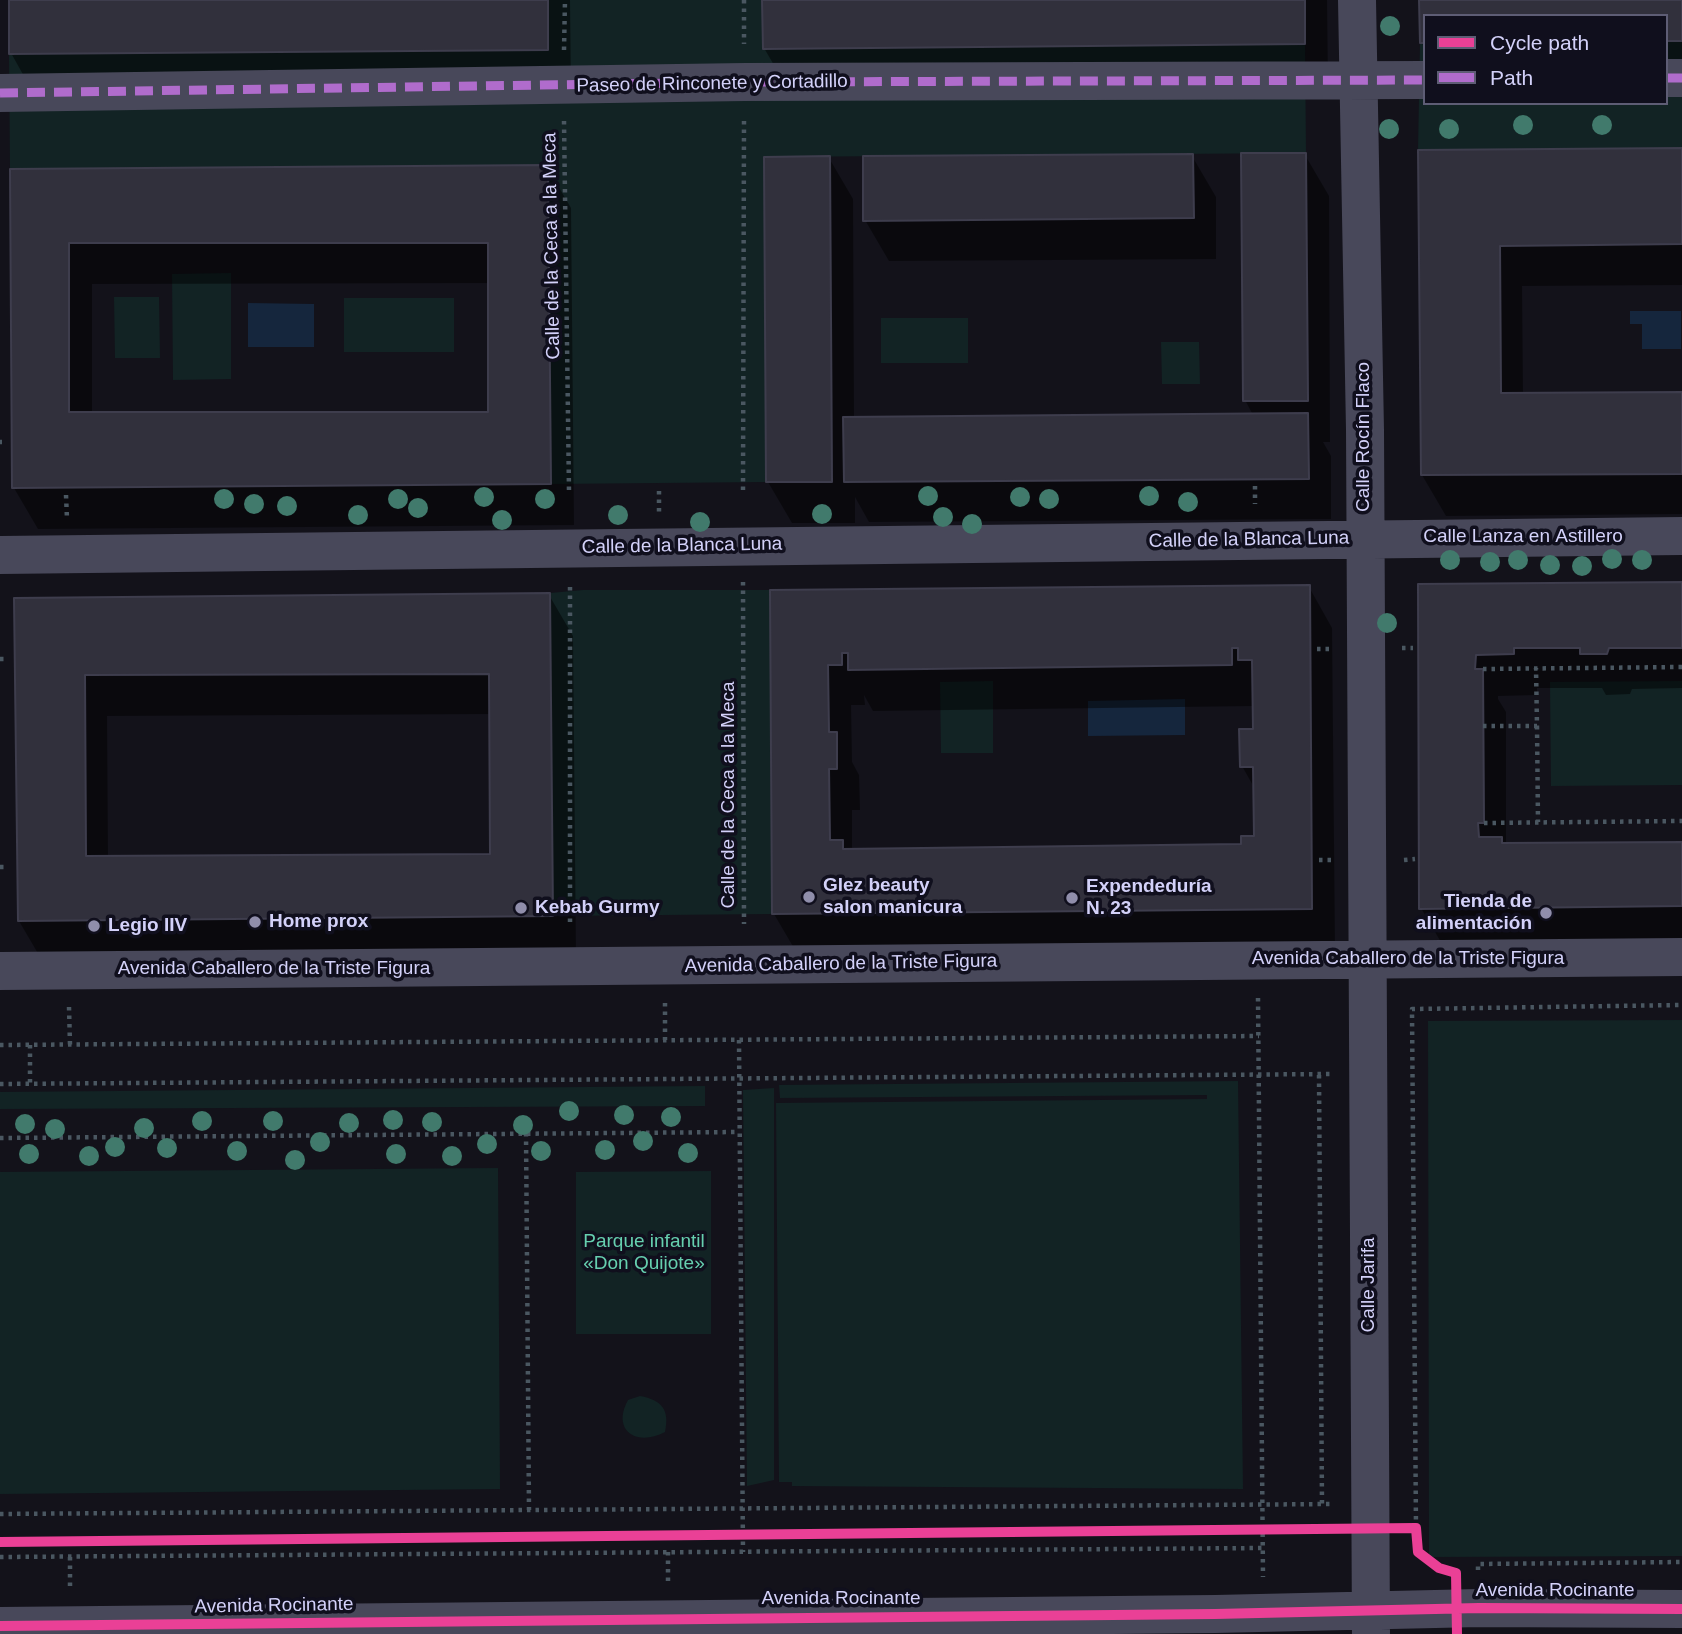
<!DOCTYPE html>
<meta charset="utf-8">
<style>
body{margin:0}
#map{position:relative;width:1682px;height:1634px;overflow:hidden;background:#13121a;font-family:Arial,sans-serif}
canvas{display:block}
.legend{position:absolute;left:1423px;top:14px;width:245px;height:91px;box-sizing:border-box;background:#100f1d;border:2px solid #5e5d75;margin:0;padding:9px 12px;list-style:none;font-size:21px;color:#d3d1f9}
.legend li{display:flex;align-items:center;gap:14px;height:35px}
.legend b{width:35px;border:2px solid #5e5d75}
</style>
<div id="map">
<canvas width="1682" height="1634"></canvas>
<ul class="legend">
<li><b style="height:9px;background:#ea4096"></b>Cycle path</li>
<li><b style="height:9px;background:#b06ccc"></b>Path</li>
</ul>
</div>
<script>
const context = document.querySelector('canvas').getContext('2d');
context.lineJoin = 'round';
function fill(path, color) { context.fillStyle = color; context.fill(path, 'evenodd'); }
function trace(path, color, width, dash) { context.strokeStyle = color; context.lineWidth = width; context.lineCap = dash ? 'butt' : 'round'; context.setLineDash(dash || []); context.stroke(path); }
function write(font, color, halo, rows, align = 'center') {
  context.font = font + ' Arial,sans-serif'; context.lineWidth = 7; context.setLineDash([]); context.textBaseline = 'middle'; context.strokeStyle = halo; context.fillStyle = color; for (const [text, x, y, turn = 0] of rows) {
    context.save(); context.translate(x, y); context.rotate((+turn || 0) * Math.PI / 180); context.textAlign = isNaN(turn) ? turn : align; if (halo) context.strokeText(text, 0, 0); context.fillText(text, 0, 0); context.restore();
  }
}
fill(new Path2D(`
 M548 0H762L763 49 1305 44 1306 153 764 157 766 482 551 484 548 165 10 169 9 54 548 50Z
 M1666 41H1682V148L1418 150 1420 43H1425V103H1666Z
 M231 273V379L173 380 172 274Z
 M114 297H159L160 358H115Z
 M344 298H454V352H344Z
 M881 318H968V363H881Z
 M1161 342H1199L1200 384H1162Z
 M583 590H770L772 914 553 916 550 593Z
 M993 681V753H941L940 682Z
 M1682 681V785L1551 786 1550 682Z
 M1682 1020V1556L1429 1557 1428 1021Z
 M1238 1081 1243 1489 792 1486V1482H779L776 1103 1207 1099V1095L780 1098 779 1085Z
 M705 1086V1106L0 1109V1092Z
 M774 1088V1480L747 1486 743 1090Z
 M498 1168 500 1489 0 1494V1172Z
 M711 1171V1334H576V1172Z
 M640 1396C662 1400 670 1410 665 1432 637 1447 611 1431 628 1400Z`), '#122324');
fill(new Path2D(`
 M248 303 314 304V347H248Z
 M1630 311H1681V349H1642V324H1630Z
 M1185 699V735L1088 736V701Z`), '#15263d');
fill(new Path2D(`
 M10 0H570L571 91 34 94 11 53Z
 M764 0H1327L1328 85 788 89 764 48Z
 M1421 0H1682V82H1666V16H1425V48L1421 42Z
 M1682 150V285L1522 286 1523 395 1682 393V514L1446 516 1422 475 1420 152Z
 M1305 155 1329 196 1330 442H1323L1331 456V519L869 522 855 497V523H792L768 482 765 159 829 158 853 199 854 418 1253 415 1245 400Z
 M1192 156 1216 197V259L889 261 865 220Z
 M547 167 571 208 574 525 38 529 14 488 12 171ZM490 283V413H92V284Z
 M1682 584V688L1632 689 1630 694 1606 695 1602 688H1537V695L1498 696V699L1506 712V845L1682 843V947L1445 949 1421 908 1420 585Z
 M1309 587 1332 628 1335 950 798 955 774 914 771 592ZM864 695 873 711 1254 706V731L1242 766 1255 789V838L1243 846 852 851V810H860L859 775 852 762 851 705H865Z
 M549 595 573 636 576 957 43 962 19 921 16 600ZM491 714 492 856 108 858 107 716Z`), '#0007');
const building = new Path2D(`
 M9 0H548V50L9 54Z
 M762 0H1305V44L763 49Z
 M1419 0H1682V41H1666V16H1425V43H1420Z
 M1682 148V244L1500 246 1501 393 1682 392V474L1421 475 1418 150Z
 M1241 153H1306L1308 401H1243Z
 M1193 154 1194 218 863 221V156Z
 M830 156 832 482H766L764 157Z
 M548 165 551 484 12 488 10 169ZM69 243H488V412H69Z
 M1308 413 1309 479 844 482 843 417Z
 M1682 582V648H1609L1607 654H1580V648H1514V654L1476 655 1475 669H1483L1484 823H1478L1479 837H1502V843L1682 842V906L1419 909 1418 584Z
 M1310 585 1312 909 772 914 770 590ZM1232 648H1238V660H1252L1253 729H1239L1240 767H1253L1254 836H1241V844L843 849V840H830L829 769H837V732H829L828 665H842V653H848V670L1232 665Z
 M550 593 553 916 18 921 14 598ZM489 674 490 854 86 856 85 675Z`);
fill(building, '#31303c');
trace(building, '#3e3d4d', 2);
trace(new Path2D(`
 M744 0V44
 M564 50 565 0
 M564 121 569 491
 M0 442H2
 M1255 486V504
 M743 490 744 120
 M659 491V512
 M66 495 67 519
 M743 582 744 924
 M570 587V925
 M1402 648H1413
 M1317 649H1331
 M0 659H6
 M1483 669 1682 667
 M1483 726H1537L1536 668
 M1537 726 1538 822
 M1484 823 1682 821
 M1319 860H1332
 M1404 860 1415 859
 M0 867H8
 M1258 998 1263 1577
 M665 1003V1040
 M69 1007 70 1045
 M739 1040 743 1552
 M0 1045 1259 1036
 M30 1045V1084
 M1319 1075 1322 1504
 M0 1084 1333 1074
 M526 1133 529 1510
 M0 1138 739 1132
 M0 1514 1334 1504
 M1416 1528 1412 1009 1682 1005
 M668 1552V1584
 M0 1557 1262 1548
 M70 1557V1588
 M1478 1570V1564L1682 1562`), '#4a5761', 4.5, [3.5, 5]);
trace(new Path2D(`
 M1357 0 1365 430 1371 1634
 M1666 78H1682
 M0 93 745 82 1425 80
 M0 555 1682 536
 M0 971 1682 957
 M0 1626 1215 1614 1479 1608 1682 1609`), '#48485a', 38);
trace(new Path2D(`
 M1666 78H1682
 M0 93 745 82 1425 80`), '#b06ccc', 9, [18, 9]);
trace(new Path2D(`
 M0 1542 1416 1528 1418 1552 1439 1568 1456 1573 1457 1634
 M0 1626 1215 1614 1479 1608 1682 1609`), '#ea4096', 10);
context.fillStyle = '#417a6c';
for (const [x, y] of [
 [1390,26],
 [1523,125],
 [1602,125],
 [1389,129],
 [1449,129],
 [928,496],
 [1149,496],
 [484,497],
 [1020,497],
 [224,499],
 [398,499],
 [545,499],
 [1049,499],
 [1188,502],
 [254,504],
 [287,506],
 [418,508],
 [822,514],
 [358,515],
 [618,515],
 [943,517],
 [502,520],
 [700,522],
 [972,524],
 [1612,559],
 [1450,560],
 [1518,560],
 [1642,560],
 [1490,562],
 [1550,565],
 [1582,566],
 [1387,623],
 [569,1111],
 [624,1115],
 [671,1117],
 [393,1120],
 [202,1121],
 [273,1121],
 [432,1122],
 [349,1123],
 [25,1124],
 [523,1125],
 [144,1128],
 [55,1129],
 [643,1141],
 [320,1142],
 [487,1144],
 [115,1147],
 [167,1148],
 [605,1150],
 [237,1151],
 [541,1151],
 [688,1153],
 [29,1154],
 [396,1154],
 [89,1156],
 [452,1156],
 [295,1160]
]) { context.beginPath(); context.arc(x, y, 10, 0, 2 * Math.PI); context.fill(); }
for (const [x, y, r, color] of [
 [809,897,7,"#908eab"],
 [1072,898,7,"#908eab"],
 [521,908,7,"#908eab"],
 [1546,913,7,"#908eab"],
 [255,922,7,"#908eab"],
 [94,926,7,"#908eab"]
]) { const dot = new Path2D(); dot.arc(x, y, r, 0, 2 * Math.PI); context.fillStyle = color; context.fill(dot); trace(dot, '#100f1d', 2.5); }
write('19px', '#d3d1f9', '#100f1d', [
 ["Paseo de Rinconete y Cortadillo",712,84,-1],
 ["Calle de la Ceca a la Meca",552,246,-91],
 ["Calle Rocín Flaco",1364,437,-90],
 ["Calle Lanza en Astillero",1523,537],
 ["Calle de la Blanca Luna",1249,540,-1],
 ["Calle de la Blanca Luna",682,546,-1],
 ["Calle de la Ceca a la Meca",729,795,-90],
 ["Avenida Caballero de la Triste Figura",1408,959],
 ["Avenida Caballero de la Triste Figura",841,964,-1],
 ["Avenida Caballero de la Triste Figura",274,969],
 ["Calle Jarifa",1369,1285,-90],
 ["Avenida Rocinante",1555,1591],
 ["Avenida Rocinante",841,1599],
 ["Avenida Rocinante",274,1606,-1]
]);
write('bold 19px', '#d3d1f9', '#100f1d', [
 ["Glez beauty",823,886],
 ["salon manicura",823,908],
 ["Expendeduría",1086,887],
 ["N. 23",1086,909],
 ["Tienda de",1532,902,"right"],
 ["alimentación",1532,924,"right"],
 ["Kebab Gurmy",535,908],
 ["Home prox",269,922],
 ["Legio IIV",108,926]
], 'left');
write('19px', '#66cfaf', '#100f1d', [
 ["Parque infantil",644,1242],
 ["«Don Quijote»",644,1264]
]);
</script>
